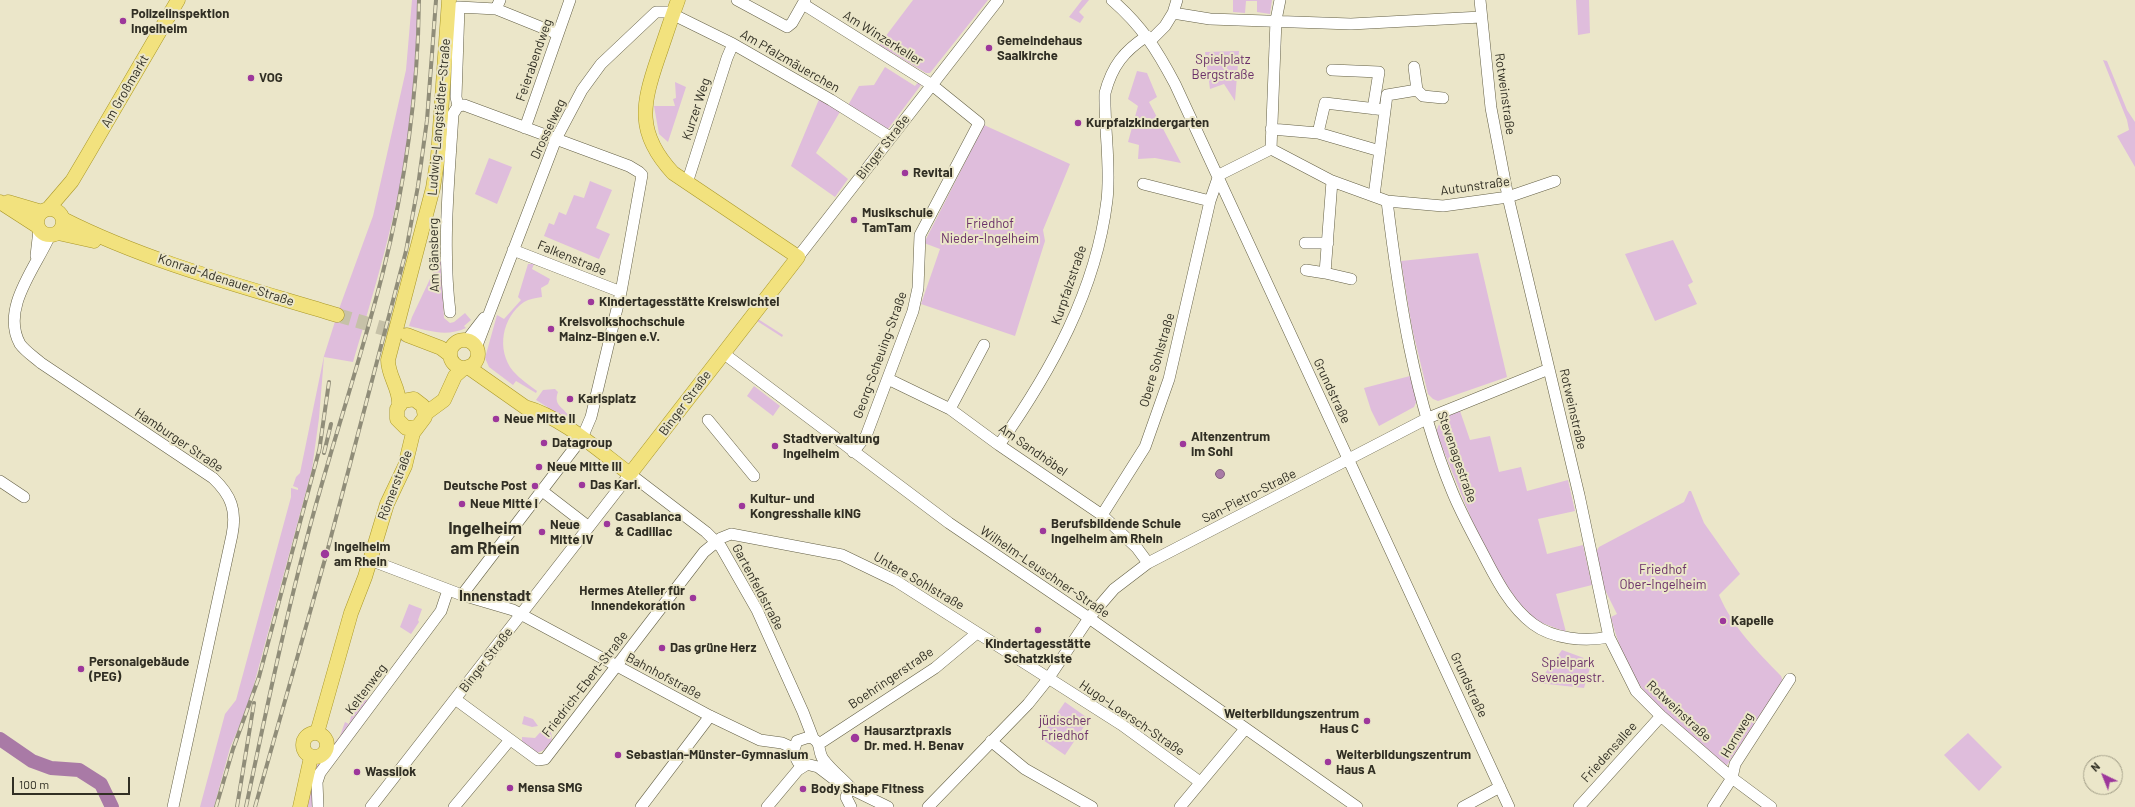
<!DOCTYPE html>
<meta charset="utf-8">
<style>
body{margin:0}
#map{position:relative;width:2135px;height:807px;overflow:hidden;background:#ebe6c9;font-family:Barlow,sans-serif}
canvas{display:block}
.north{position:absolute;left:2083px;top:755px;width:40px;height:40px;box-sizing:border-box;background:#ebe6c9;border:1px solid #a19d87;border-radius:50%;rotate:317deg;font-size:11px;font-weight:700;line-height:16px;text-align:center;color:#312f24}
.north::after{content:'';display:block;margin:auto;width:14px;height:18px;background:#9d379b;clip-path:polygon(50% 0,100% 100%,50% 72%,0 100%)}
.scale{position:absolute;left:12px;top:777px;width:118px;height:18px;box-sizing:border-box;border:2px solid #312f24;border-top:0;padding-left:5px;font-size:12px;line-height:14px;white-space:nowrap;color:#312f24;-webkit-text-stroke:3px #ebe6c9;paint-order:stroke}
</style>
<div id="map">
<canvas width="2135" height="807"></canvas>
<div class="north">N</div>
<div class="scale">100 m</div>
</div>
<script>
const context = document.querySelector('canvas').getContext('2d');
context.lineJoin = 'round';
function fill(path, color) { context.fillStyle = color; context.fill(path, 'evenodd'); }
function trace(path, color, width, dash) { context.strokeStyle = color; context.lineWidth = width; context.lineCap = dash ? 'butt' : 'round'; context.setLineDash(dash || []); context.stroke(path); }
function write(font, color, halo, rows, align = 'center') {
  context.font = font + ' Barlow,sans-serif'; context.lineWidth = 4; context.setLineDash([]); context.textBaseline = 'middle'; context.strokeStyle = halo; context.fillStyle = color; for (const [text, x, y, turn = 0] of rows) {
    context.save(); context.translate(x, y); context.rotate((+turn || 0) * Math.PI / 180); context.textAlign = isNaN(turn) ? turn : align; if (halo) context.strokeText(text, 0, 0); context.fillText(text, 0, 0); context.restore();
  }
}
fill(new Path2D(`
 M412 0H418C417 63 411 128 399 190 387 248 370 305 353 362L324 357 319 418 312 469 249 703 230 748 214 807H200L225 714 236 700 291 497V488L298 490V488L293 486 296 477 300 473 324 356 339 309 373 216 406 70Z
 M913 0H988L930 73H926L879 45Z
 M1082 0H1089L1079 12 1084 17 1080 23 1069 17Z
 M1233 0H1272L1270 14 1257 12V1H1246L1245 13 1233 12Z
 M1576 0H1589L1590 33 1578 35Z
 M1239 51 1235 101 1224 84 1210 89 1205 52Z
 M2103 60 2107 61 2127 110 2135 122V167L2117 136 2129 130 2127 120Z
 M885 67 915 86 919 81 921 85 888 129H884L847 107 859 86 874 85Z
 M1137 71 1147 73 1157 97 1149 102 1181 163 1155 158 1138 159 1139 145 1128 142 1138 106 1128 99Z
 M675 82 686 87 668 142 659 134 654 106H675L673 99 676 98Z
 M820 97 841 110 816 153 848 179 835 197 791 166Z
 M984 125 1070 164 1043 230 1045 241 1015 336 921 304 940 249 924 243Z
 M489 158 512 167 497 204 475 194Z
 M590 181 612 190 596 228 610 234 599 259 544 236 549 223 554 225 559 212 566 215 574 195 584 198Z
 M1673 240 1693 282 1688 285 1697 304 1655 321 1625 254Z
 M1478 253 1507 377 1438 401 1433 399 1428 394 1412 328 1401 261Z
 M441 261 444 318 450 323 454 322 465 313 471 320 464 326 466 328C446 337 430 331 409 326L412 317 438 262Z
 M528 264H534L532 269 550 279 548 284 541 288 542 297C536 298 529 299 524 302 502 317 496 350 513 371 520 379 529 385 537 391L536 393 516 381 513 385 489 367 485 358 497 315 504 319 521 300 518 297Z
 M758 319 783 335 782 337 757 321Z
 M1410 376 1417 400 1414 407 1379 426 1371 410 1364 388Z
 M754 386 780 406 773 416 747 396Z
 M555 389 558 392C553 405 563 407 568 415L565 418 536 400 543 390Z
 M1460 411 1470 440 1490 436 1499 472 1521 467 1527 491 1568 480 1575 511 1538 519 1547 554 1583 545 1592 585 1556 594 1566 632 1537 621 1517 601 1494 566 1473 523 1436 432 1441 419Z
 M1689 491H1691L1704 523 1740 574 1719 595C1733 628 1757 651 1781 676L1783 681 1725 768C1696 744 1665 717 1641 687 1629 672 1615 636 1611 617L1617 614 1604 588 1596 552 1599 547 1684 502Z
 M409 604 422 609 418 620 419 622 411 634 400 627Z
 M1562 650 1592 661 1584 688 1538 683Z
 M356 699 368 700 312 783V807H305L315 768 340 736 345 722 349 724Z
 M1065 702 1089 719 1065 755 1040 738Z
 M524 716 533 719 538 726 532 727 522 724Z
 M543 729 550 731C556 741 547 750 537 753L522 743V737L535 738Z
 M1968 733 2002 767 1979 791 1944 755Z`), '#dfbddc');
const water = new Path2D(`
 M1215.5 474a4.5 4.5 0 1 1 9 0a4.5 4.5 0 1 1-9 0Z`);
fill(water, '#a97aa6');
trace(water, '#85647f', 1);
trace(new Path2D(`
 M0 739 32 761 51 768 79 770 101 784 112 807`), '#a97aa6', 14);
trace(new Path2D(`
 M337 315 406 335`), '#c6c1a8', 14, [14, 7]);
const minor = new Path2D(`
 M737 0 787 27 792 23 805 0
 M1112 0C1142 26 1157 50 1175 84L1509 807
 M1480 0 1491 108 1508 197 1579 495 1609 637 1636 691 1661 716 1732 778 1771 807
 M803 4 932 85 979 123 920 235 918 288 913 311 866 436 853 452
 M496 9 500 0
 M1173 13 1177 0
 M1151 40 1165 26 1173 13 1210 19 1351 24 1481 17
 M1332 70 1379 72 1373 109
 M1417 90 1423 96 1443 98
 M458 106 464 105 629 166 639 172 642 175 621 292 591 417 582 438 462 595
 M458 106 456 97 459 7 496 9 558 34
 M525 128 570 0
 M1271 129 1318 133
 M1271 149 1332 181 1387 201 1443 206 1508 197 1555 181
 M1380 151 1318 133 1325 103 1385 110
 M1332 181 1325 273 1351 279
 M687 183 727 58 733 44
 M1143 184 1210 201
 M1374 196 1387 95 1417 90 1414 67
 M1387 201C1399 299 1414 399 1452 491 1460 511 1471 531 1481 550 1495 577 1509 606 1533 624 1553 639 1585 642 1609 637
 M50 235C37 266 0 308 20 344 25 351 34 357 41 363L213 478C231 495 237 510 232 535L173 807
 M1305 243H1328
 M513 250 621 292
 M36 256 39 230
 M798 257 998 0
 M1306 270 1325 273
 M450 312C442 246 449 180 453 114L458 106
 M467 340 484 318
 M476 348 556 139 582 90 601 64 656 12H668L733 44 831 100 890 137
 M723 353 949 523 1089 618 1357 807
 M888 379 950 409 999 445 1102 515 1137 548 1148 563
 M950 409 984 345
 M708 420 754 476
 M999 445C1051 371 1096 291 1107 200 1111 165 1104 128 1105 93 1112 66 1124 51 1147 36
 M0 481 24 497
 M541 490 589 527
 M1102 515 1145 447 1169 379 1210 201 1219 175 1271 149 1276 20 1280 0
 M370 560 462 595 513 610 710 716 760 740 782 743 793 748
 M455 699 538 760 545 759 704 552 721 538 731 534 842 555 896 581 1122 725 1200 782
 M991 741 1025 769 1092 807
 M819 744 935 668 977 633
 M850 787C842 778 831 770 823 759 817 751 823 741 809 737L797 741 793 752 798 762 818 767 839 783 888 807
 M850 787 846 797 851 807
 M318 807 317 782 320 773 441 611 448 590
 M371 807 630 474 706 532 721 547 757 610 803 712 813 738
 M454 807 509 741
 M641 807 710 716
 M767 807 798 770 806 765
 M928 807 1028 704 1048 679 1089 618 1114 589 1148 563 1428 418 1549 369
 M1180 807 1245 729
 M1463 807 1500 787
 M1579 807 1661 716
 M1713 807 1732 778 1735 764 1790 679`);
const major = new Path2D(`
 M0 202 37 226
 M8 202 42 212
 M37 222a13 13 0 1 1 26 0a13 13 0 1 1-26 0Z
 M48 209 72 181 88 154 178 0
 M63 219C150 263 245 287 337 315
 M58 233 94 241
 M407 335 441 348 450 355
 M450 354a14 14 0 1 1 28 0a14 14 0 1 1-28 0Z
 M468 367 532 412
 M399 404C400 389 388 376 388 360L433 188 438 156 449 0
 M525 407C562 417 599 451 630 474L798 257 673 173C636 133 642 105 658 58 665 38 671 19 678 0
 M425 414 444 400 455 376 464 368
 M303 745a12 12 0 1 1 24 0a12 12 0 1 1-24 0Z
 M317 733 351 613 365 577 387 504 405 466 413 433 425 417 423 406 414 399 403 401 397 409V419L406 428 417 427
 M300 807 311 757`);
trace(minor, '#635f45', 12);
trace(major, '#a99727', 15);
trace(minor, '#fff', 11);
trace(major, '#f2e27e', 14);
const rail = new Path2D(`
 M319 452 329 382
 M324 453 331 424
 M216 807 233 749 259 677 320 447
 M237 807 254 703
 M246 807C266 711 286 615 312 519 334 438 361 358 382 276 405 186 418 92 419 0
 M255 807 327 552 406 251 418 186 427 120 436 0`);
trace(rail, '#908d79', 4);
trace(rail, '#ebe6c9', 2.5, [8]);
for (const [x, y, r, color] of [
 [123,21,4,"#9d379b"],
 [989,48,4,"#9d379b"],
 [251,78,4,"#9d379b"],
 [1078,123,4,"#9d379b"],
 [905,173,4,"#9d379b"],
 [854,220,4,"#9d379b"],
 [591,302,4,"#9d379b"],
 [551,329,4,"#9d379b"],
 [570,399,4,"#9d379b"],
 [496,419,4,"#9d379b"],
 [544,443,4,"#9d379b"],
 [1183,444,4,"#9d379b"],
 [775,446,4,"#9d379b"],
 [539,467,4,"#9d379b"],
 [582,485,4,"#9d379b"],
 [535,486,4,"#9d379b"],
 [462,504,4,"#9d379b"],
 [742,506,4,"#9d379b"],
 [607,524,4,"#9d379b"],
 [1043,531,4,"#9d379b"],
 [542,532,4,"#9d379b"],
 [325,554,5,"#9d379b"],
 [693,598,4,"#9d379b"],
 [1723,621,4,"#9d379b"],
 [1038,630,4,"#9d379b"],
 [662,648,4,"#9d379b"],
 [81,669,4,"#9d379b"],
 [1367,721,4,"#9d379b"],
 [855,738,5,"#9d379b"],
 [618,755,4,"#9d379b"],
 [1328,762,4,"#9d379b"],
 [357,772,4,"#9d379b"],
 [510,788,4,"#9d379b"],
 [803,789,4,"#9d379b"]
]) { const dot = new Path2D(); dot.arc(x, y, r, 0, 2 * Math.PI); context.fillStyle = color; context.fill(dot); trace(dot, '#ebe6c9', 1.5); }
write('bold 13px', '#312f24', '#ebe6c9', [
 ["Polizeiinspektion",131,14],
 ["Ingelheim",131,29],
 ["Gemeindehaus",997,41],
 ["Saalkirche",997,56],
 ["VOG",259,78],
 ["Kurpfalzkindergarten",1086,123],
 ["Revital",913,173],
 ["Musikschule",862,213],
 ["TamTam",862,228],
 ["Kindertagesstätte Kreiswichtel",599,302],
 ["Kreisvolkshochschule",559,322],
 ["Mainz-Bingen e.V.",559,337],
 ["Karlsplatz",578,399],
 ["Neue Mitte II",504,419],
 ["Altenzentrum",1191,437],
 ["im Sohl",1191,452],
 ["Stadtverwaltung",783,439],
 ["Ingelheim",783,454],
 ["Datagroup",552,443],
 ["Neue Mitte III",547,467],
 ["Das Karl.",590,485],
 ["Deutsche Post",527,486,"right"],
 ["Kultur- und",750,499],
 ["Kongresshalle kING",750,514],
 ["Neue Mitte I",470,504],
 ["Casablanca",615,517],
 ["& Cadillac",615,532],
 ["Berufsbildende Schule",1051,524],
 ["Ingelheim am Rhein",1051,539],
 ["Neue",550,525],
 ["Mitte IV",550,540],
 ["Ingelheim",334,547],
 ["am Rhein",334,562],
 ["Hermes Atelier für",685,591,"right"],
 ["Innendekoration",685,606,"right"],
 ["Kapelle",1731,621],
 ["Kindertagesstätte",1038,644,"center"],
 ["Schatzkiste",1038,659,"center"],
 ["Das grüne Herz",670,648],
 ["Personalgebäude",89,662],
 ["(PEG)",89,677],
 ["Weiterbildungszentrum",1359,714,"right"],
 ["Haus C",1359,729,"right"],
 ["Hausarztpraxis",864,731],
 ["Dr. med. H. Benav",864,746],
 ["Sebastian-Münster-Gymnasium",626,755],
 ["Weiterbildungszentrum",1336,755],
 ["Haus A",1336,770],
 ["Wassilok",365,772],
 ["Mensa SMG",518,788],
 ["Body Shape Fitness",811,789]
], 'left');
write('13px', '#312f24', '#ebe6c9', [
 ["Am Winzerkeller",883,38,32],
 ["Feierabendweg",534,60,-71],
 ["Am Pfalzmäuerchen",790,61,30],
 ["Am Großmarkt",125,91,-60],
 ["Rotweinstraße",1505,94,82],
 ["Kurzer Weg",696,109,-72],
 ["Ludwig-Langstädter-Straße",439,117,-85],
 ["Drosselweg",548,129,-65],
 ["Binger Straße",883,147,-52],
 ["Autunstraße",1475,186,-8],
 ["Am Gänsberg",434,255,-91],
 ["Falkenstraße",572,258,22],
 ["Konrad-Adenauer-Straße",226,280,18],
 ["Kurpfalzstraße",1069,285,-71],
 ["Georg-Scheuing-Straße",880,355,-70],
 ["Obere Sohlstraße",1157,360,-74],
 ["Grundstraße",1332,391,65],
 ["Binger Straße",685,403,-53],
 ["Rotweinstraße",1573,409,77],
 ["Hamburger Straße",179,440,34],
 ["Am Sandhöbel",1033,450,35],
 ["Stevenagestraße",1457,457,71],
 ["Römerstraße",395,485,-69],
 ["San-Pietro-Straße",1249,496,-27],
 ["Wilhelm-Leuschner-Straße",1045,572,34],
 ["Untere Sohlstraße",919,581,30],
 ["Gartenfeldstraße",758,587,62],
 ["Binger Straße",486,660,-52],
 ["Bahnhofstraße",664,676,28],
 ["Boehringerstraße",891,678,-34],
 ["Friedrich-Ebert-Straße",585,684,-52],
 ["Grundstraße",1469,685,65],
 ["Keltenweg",366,689,-53],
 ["Rotweinstraße",1679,711,43],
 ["Hugo-Loersch-Straße",1132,718,34],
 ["Hornweg",1737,735,-59],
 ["Friedensallee",1609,752,-48]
]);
write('13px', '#6a2f68', '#ebe6c9', [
 ["Spielplatz",1223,60],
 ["Bergstraße",1223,75],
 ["Friedhof",990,224],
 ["Nieder-Ingelheim",990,239],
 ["Friedhof",1663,570],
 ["Ober-Ingelheim",1663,585],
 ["Spielpark",1568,663],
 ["Sevenagestr.",1568,678],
 ["jüdischer",1065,721],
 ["Friedhof",1065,736]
]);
write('bold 15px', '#312f24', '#ebe6c9', [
 ["Innenstadt",495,596]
]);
write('bold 17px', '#312f24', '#ebe6c9', [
 ["Ingelheim",485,528],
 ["am Rhein",485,548]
]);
</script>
